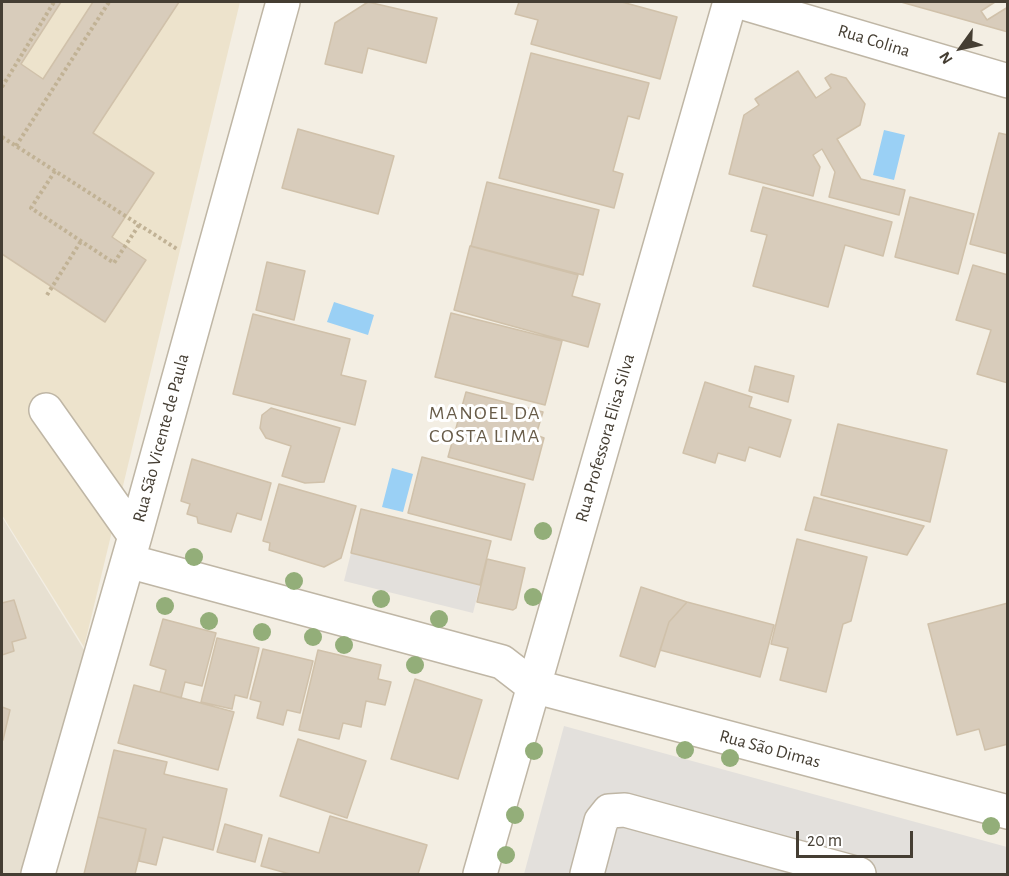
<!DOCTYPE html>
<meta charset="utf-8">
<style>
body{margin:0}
#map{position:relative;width:1009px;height:876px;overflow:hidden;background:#f3eee3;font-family:"Alegreya Sans",sans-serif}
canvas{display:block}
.frame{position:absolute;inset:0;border:3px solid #453e33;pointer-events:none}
.north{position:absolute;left:931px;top:18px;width:60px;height:60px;-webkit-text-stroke:4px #fff;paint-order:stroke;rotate:237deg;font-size:16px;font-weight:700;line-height:24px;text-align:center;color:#453e33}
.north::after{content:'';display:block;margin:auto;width:21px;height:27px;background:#453e33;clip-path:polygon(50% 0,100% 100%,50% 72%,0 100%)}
.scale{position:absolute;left:796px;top:831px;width:117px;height:27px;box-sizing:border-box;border:3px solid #453e33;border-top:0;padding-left:8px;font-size:18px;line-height:21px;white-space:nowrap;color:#453e33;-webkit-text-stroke:4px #fff;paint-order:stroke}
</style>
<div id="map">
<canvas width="1009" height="876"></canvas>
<div class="frame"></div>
<div class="north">N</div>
<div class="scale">20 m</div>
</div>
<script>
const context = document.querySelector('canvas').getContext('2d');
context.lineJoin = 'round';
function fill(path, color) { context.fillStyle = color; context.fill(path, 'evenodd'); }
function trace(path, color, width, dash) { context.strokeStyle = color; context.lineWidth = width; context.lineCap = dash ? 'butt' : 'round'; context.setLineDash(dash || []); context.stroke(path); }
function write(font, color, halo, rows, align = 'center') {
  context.font = font + ' "Alegreya Sans",sans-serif'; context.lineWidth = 6; context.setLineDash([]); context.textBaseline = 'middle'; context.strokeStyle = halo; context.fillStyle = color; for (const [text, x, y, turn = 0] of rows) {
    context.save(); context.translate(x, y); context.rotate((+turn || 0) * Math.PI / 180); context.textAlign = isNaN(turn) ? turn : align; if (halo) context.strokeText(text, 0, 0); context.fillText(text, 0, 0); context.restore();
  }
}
fill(new Path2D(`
 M2 517 94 666 32 874H2Z`), '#e7e0d1');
fill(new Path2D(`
 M2 2H240L84 647 2 515Z`), '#ede3cc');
fill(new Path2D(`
 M351 553 480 585 473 613 344 581Z
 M564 726 1007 847V874H524Z`), '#e3e0dc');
fill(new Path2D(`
 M884 130 905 135 894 180 873 175Z
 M334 302 374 315 368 335 327 322Z
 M392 468 413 474 403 512 382 507Z`), '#9ad0f5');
const building = new Path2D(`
 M2 2H61L21 64 43 79 93 2H179L93 133 154 173 112 237 146 260 105 322 2 254Z
 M368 2 437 18 426 63 368 48 362 73 325 64 335 23Z
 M519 2H622L677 17 660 79 531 44 538 20 515 14Z
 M901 2H995L981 11 987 20 1008 7V32Z
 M531 53 649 83 639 119 628 116 613 171 623 174 614 208 499 178Z
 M798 71 816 98 831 88 825 78 831 74 846 78 865 104 860 125 837 139 861 179 905 190 899 215 829 197 835 172 822 149 813 155 820 167 813 196 729 174 744 115 759 105 755 99Z
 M298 129 394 156 378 214 282 188Z
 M999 133 1008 135V254L970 244Z
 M487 182 599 210 583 275 471 246Z
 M763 187 892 222 883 256 845 245 828 307 753 286 767 235 751 231Z
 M910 197 974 214 958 274 895 257Z
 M470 246 578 275 572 296 600 304 588 347 454 310Z
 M267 262 305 271 294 320 256 310Z
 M973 265 1008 275V383L977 374 991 330 956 320Z
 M451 313 562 341 545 405 435 377Z
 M253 314 350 339 341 375 366 381 355 425 233 394Z
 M755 366 794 376 788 402 749 391Z
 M705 382 752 397 749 407 791 420 780 457 749 447 745 461 718 453 715 463 683 453Z
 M466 392 543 412 536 435 544 438 533 480 448 457Z
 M271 408 340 428 324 482 305 483 282 476 291 446 266 438 260 428 262 415Z
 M838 424 947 450 930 522 821 495Z
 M422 457 525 484 511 540 408 513Z
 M192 459 271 483 261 520 237 513 231 532 198 523 197 517 187 514 190 504 181 501Z
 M279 484 356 506 341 558 324 567 269 550 270 543 263 541Z
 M814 497 924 526 907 555 805 530Z
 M361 509 491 541 480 585 351 553Z
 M797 539 867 557 851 621 843 624 826 692 780 680 788 648 771 644Z
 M487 559 525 568 516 608 513 610 477 602Z
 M641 587 687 602 669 622 655 667 620 656Z
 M14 600 26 638 12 642 14 651 2 655V603Z
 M687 602 774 625 760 677 660 650 669 622Z
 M1008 603V744L985 750 979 729 957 735 928 624Z
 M163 619 216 633 202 686 185 682 181 698 160 692 166 670 150 665Z
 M217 638 259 648 247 698 235 695 232 709 201 702Z
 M263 649 313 661 300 713 287 710 283 725 257 718 261 702 250 699Z
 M318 650 381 665 378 679 391 682 385 705 366 701 361 727 343 723 339 739 299 730Z
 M415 679 482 700 458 779 391 759Z
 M134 685 234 712 218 770 118 743Z
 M2 707 10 710 3 740 2 739Z
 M298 739 366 761 347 818 280 796Z
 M114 750 167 762 164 774 227 789 213 850 163 837 156 865 139 861 146 829 98 817Z
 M330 816 427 845 418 874H290L261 866 269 838 319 853Z
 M98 817 146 829 135 874H84Z
 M225 824 262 835 255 862 217 852Z`);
fill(building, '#d8ccbb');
trace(building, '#d0c1aa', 1.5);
const minor = new Path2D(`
 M740 2 1008 81
 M46 410 135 536
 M128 561 502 662 533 686 1008 812
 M38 874 135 536 283 2
 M480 874 730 2
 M587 874 601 821 609 811 625 810 859 874`);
trace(minor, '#bfb6a5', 36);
trace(new Path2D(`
 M2 87 54 2
 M2 137 177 249
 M16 146 109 2
 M55 171 31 208 114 263 139 225
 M47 295 81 241`), '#c1b295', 4, [3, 3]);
trace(minor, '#fff', 33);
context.fillStyle = '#93ae79';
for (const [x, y] of [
 [543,531],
 [194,557],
 [294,581],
 [533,597],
 [381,599],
 [165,606],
 [439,619],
 [209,621],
 [262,632],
 [313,637],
 [344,645],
 [415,665],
 [685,750],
 [534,751],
 [730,758],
 [515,815],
 [991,826],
 [506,855]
]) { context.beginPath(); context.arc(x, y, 9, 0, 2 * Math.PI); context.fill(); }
write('18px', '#453e33', '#fff', [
 ["Rua Colina",874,41,17],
 ["Rua São Vicente de Paula",161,438,-75],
 ["Rua Professora Elisa Silva",605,438,-74],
 ["Rua São Dimas",770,749,15]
]);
context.letterSpacing = '1.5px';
write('20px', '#685c49', '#fff', [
 ["MANOEL DA",485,413],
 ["COSTA LIMA",485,436]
]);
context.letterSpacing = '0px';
</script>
